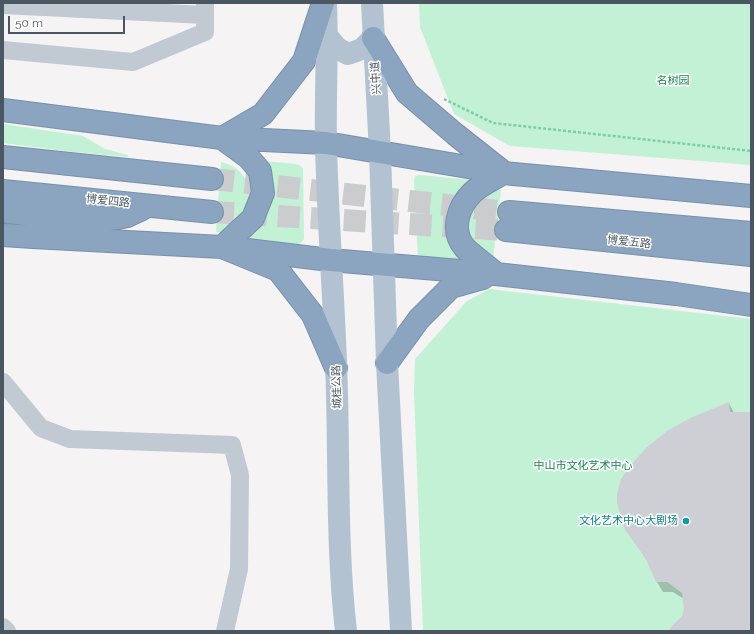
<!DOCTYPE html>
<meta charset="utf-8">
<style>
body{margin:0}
#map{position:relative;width:754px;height:634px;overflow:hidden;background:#f5f3f3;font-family:Raleway,sans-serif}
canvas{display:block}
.frame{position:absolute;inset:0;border:4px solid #4a5661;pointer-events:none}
.scale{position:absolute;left:8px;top:16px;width:117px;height:18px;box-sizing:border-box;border:2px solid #4a5661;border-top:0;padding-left:5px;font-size:12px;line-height:14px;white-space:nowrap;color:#4a5661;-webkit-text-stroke:3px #fff;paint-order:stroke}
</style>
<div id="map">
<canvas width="754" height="634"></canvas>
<div class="frame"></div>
<div class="scale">50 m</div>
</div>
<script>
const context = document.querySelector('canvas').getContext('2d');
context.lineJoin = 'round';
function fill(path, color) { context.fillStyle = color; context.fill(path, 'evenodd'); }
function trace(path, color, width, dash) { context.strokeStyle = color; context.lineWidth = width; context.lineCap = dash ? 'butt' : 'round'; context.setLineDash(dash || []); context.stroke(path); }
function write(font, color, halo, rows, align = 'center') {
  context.font = font + ' Raleway,"Noto Sans SC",sans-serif'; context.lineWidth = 3; context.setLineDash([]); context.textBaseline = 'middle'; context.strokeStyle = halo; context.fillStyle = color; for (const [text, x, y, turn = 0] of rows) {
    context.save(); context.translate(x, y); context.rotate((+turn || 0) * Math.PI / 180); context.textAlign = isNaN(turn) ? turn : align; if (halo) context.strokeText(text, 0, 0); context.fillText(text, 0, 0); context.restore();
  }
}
fill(new Path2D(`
 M419 3H751V165L510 146 454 114 420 27Z
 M3 124 83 136 105 149 128 155V157L64 151 3 143Z
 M254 160 295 164 299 165 303 168 304 236V239L299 245 250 241V236L254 232Z
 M221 162C238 165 249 179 251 196 251 199 251 206 250 209 248 211 228 230 225 231 222 233 219 232 216 232Z
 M419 175 472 180 463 189 473 265 418 258 414 180 415 176Z
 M494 189 501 190 493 259 477 250 466 230 469 206Z
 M489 289 751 319V631H423L414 391 415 359 467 301Z`), '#c3f1d5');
fill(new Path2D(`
 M729 403 734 413 751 414V631H670L683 616 685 610 684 599 673 592H663L657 582 651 566 626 529Z`), '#0003');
fill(new Path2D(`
 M729 402 730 412H751V631H669L670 628 682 616 684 609 682 593 667 582H656L650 568 644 556 625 530 617 503V494L621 479 632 464 646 448 667 431 690 418Z`), '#cdcfd5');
trace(new Path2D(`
 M212 179 509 212
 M212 212 506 230`), '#caccce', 22, [22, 11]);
const highway = new Path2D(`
 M323 3 304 61 263 114 222 138 248 157 260 171 263 193 253 218 222 247 278 270 313 315 336 368
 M373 38 407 93 455 134 503 172
 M3 110 222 138 326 143 503 173 751 196
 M3 157 212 179
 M3 191 212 212
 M3 211C40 216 91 225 127 216 132 214 137 211 142 209
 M509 212 751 233
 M506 230 751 255
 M3 235 33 237 222 247 330 260 496 274 676 294 751 305
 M496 274C486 265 474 257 465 248 450 231 458 207 472 193 480 185 494 179 503 173
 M387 363 419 319 451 287 483 278`);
trace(highway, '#7690ad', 24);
trace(new Path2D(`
 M444 99 493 123 751 151`), '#7ad0a6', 2.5, [3, 2]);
trace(new Path2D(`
 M3 5 205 15
 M3 50 133 62 205 32V3
 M3 382 41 428 70 439 232 445 240 475 239 569 225 631
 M3 627 7 631`), '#c1cad2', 18);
trace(new Path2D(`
 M326 3C328 50 325 98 326 145 328 228 335 311 337 394 339 473 337 553 346 631
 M372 3 380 152 387 363 401 631
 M328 37 337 48 348 54 362 49 373 38`), '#b3c2d1', 22);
trace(highway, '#8ba5c1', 22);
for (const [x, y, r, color] of [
 [686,521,4,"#0f9aa8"]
]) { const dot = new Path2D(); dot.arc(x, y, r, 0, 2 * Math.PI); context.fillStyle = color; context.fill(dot); trace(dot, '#fff', 1.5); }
write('11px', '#4a5661', '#fff', [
 ["兴中道",376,78,-93],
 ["博爱四路",108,201,6],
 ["博爱五路",629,242,6],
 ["城桂公路",337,387,-92]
]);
write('11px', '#17864f', '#fff', [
 ["名树园",673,81],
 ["中山市文化艺术中心",583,466]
]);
write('11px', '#0d838f', '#fff', [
 ["文化艺术中心大剧场",678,521]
], 'right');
</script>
